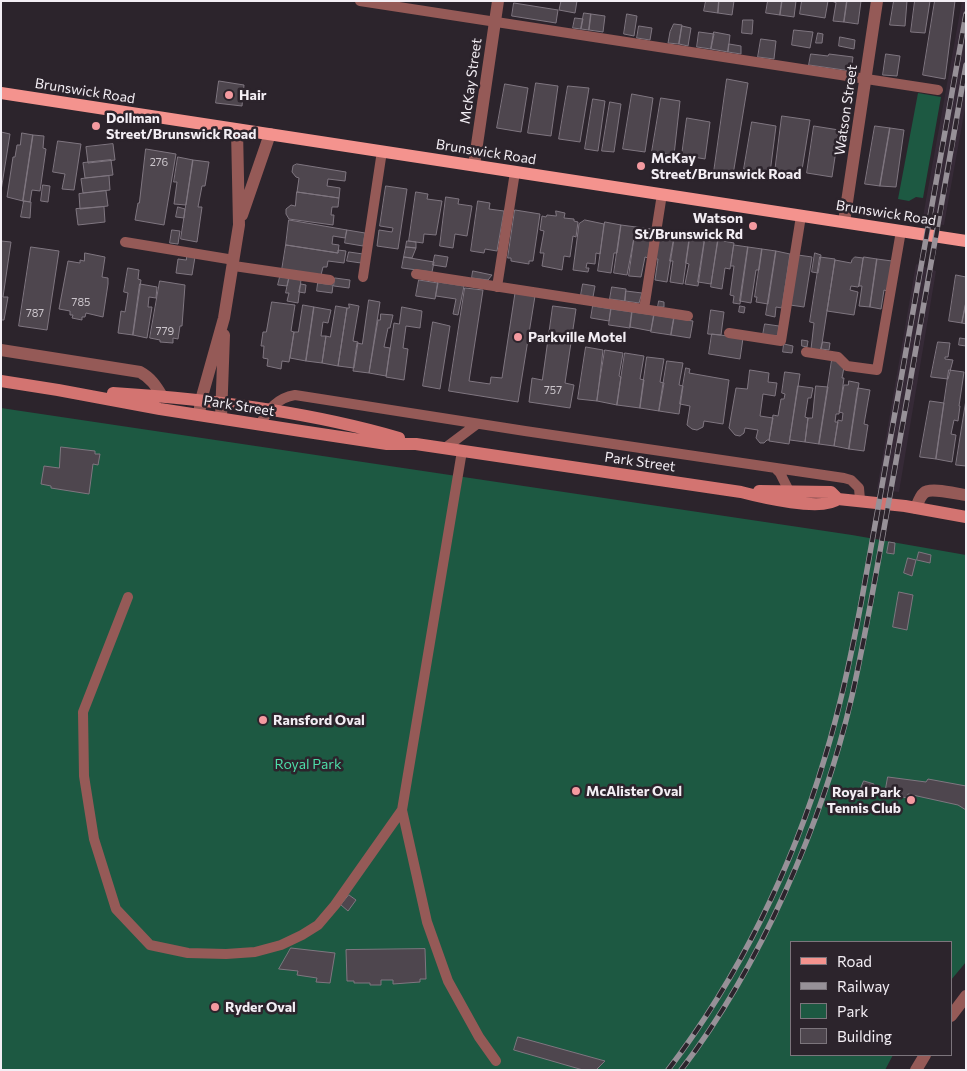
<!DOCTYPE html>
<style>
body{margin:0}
#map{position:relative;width:967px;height:1071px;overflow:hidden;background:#2c242c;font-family:Commissioner,sans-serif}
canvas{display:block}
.frame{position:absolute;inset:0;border:2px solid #f3eef4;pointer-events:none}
.legend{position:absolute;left:790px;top:941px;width:162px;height:115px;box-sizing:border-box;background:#2c242c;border:1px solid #7c757c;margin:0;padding:6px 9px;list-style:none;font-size:15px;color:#f3eef4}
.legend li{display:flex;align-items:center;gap:10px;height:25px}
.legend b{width:25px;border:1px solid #7c757c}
</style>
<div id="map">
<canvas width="967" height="1071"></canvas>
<div class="frame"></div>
<ul class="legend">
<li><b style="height:6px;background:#f4938e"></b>Road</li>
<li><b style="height:6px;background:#979198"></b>Railway</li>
<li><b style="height:14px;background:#1d5942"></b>Park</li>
<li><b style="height:14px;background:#4e464e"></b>Building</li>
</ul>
</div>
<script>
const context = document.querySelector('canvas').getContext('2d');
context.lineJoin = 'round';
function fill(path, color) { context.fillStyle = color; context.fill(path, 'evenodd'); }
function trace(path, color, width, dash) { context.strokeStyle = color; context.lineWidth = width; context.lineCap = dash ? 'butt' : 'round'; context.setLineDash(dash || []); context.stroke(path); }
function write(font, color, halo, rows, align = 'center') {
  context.font = font + ' Commissioner,sans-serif'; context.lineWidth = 5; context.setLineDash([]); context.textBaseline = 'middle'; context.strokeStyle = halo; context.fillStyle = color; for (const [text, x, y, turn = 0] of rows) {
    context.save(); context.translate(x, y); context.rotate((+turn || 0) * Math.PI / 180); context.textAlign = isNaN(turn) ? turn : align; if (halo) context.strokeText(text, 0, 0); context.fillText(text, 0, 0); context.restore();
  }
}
fill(new Path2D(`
 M962 1H966V103L944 225 922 222Z
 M916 264 936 271 899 492 877 489Z`), '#362a37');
fill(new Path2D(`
 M918 93 941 97 923 198 916 197 909 201 898 199Z
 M1 408 852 535 966 555V962L951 980V942H791V1055H893L885 1070H1Z`), '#1d5942');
const building = new Path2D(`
 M577 1 575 13 559 10 561 1Z
 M706 1H719L718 13 704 11Z
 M719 1H734L732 15 718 13Z
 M768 1H782L780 15 766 13Z
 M782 1H796L794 17 780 15Z
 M802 1H828L825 18 800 14Z
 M832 1H847L844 22 833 21 836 3Z
 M847 1H861L858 24 844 22Z
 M894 1H907L905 26 890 25Z
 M915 1H930L925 33 911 32Z
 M935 1H955L945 79 923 75Z
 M514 3 558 10 556 23 512 16Z
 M584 13 591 14 589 30 581 29Z
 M591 14 605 16 603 32 589 30Z
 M627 14 637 16 634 36 624 34Z
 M575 18 583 19 581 29 573 28Z
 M743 20H753L752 34 742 33Z
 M674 24 682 25 679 44 668 43 670 32Z
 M639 26 652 28 650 40 637 38Z
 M682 26 691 28 688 46 679 44Z
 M794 30 813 32 810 48 792 45Z
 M699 32 714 34 711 49 697 47Z
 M714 32 730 35 728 52 711 49Z
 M818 33 823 34 822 43H816Z
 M840 37 855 40 854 49 839 46Z
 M761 39 776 41 774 59 758 57Z
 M729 44 741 46V54L728 52Z
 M811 54 828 56 829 54 853 57 851 71 809 65Z
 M886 54 900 56 897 76 883 75Z
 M727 79 748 83 733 175 714 172Z
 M219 81 244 85 242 106 216 103Z
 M536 83 558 86 551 136 528 133Z
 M505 84 528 88 521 132 497 128Z
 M568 86 589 88 580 142 559 139Z
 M632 94 653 98 645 152 623 149Z
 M661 98 680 101 674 155 652 152Z
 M593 99 605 101 598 151 585 149Z
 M610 102 621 104 614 152 602 151Z
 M782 116 810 120 801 176 775 172Z
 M687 118 710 122 705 159 682 155Z
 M752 122 776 126 770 173 744 169Z
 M814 126 839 130 832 177 807 173Z
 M875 126 890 128 880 186 865 184Z
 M890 128 904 130 896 187 880 186Z
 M1 132 10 134 1 191Z
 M22 133 33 135 23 201 7 197 13 157H15L17 145H20Z
 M33 135 44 136 43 148 46 149 40 191 32 190 30 202 23 201Z
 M58 141 81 144 74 190 62 189 65 174 53 172Z
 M113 144 115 160 88 163 86 147Z
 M146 149 176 154 164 225 135 220 138 203H139Z
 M178 157 193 160 186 205 174 204 177 182H174Z
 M111 160 113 175 85 178 83 163Z
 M193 160 209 162 205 186H202L198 207H202L197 242 181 239Z
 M297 164 346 172 345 181 328 179 327 186 340 188 339 198 297 192 299 178 296 177 292 172 293 166Z
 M109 176 110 190 83 193 81 179Z
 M43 185 50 186 48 202 41 201Z
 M386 186 407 189 398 249 377 246 379 230 392 232 393 228 380 226Z
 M106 191 108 206 80 209 79 194Z
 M297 192 339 198 338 207H332L331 215H334L333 225 289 219 286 214V209L291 205 295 206Z
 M416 192 428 194 427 199 442 201 436 235 424 234 423 243 409 241Z
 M446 197 459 199 458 204 472 206 467 236 455 234 453 248 440 246Z
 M24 201 31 202 30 218 21 217Z
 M478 201 490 203 489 209 504 211 497 251 485 249 484 253 471 251Z
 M104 207 105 222 78 225 76 209Z
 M178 207 185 209 184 218 176 217Z
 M515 210 540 214 533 261H529V264L511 261V258H508Z
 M556 211 565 213 564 218 574 219V221L578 222 576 237 573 236 570 257 564 256 562 270 542 266 544 253H540L544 231 540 230 542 216 546 217 547 215 556 216Z
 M289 220 347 230 345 238 333 236 332 244 339 245 338 253 286 245Z
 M585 220 604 224 600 254 596 253 595 264 587 263 586 268H589L588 272 573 270 579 224Z
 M605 222 621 225 617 253H614L611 273 598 271Z
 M621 225 636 227 627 275 614 273Z
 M636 227 652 229 648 258 645 257 641 277 629 276Z
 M172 230 180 231 178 244 170 243Z
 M347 230 365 233 363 246 345 243Z
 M659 230 675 233 667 282 655 280 658 259H655Z
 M675 233 690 235 683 284 670 282 673 261H670Z
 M690 235 705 237 698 286 685 284 689 264 686 263Z
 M705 238 718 240 711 284 698 282Z
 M718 240 734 243 730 269 725 268 722 289 711 287Z
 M1 241 11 242 3 297H8L4 320H1Z
 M407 241 416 242V248L406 247Z
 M286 245 338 253V250L346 251 344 263 328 261 327 267H323L321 275 282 270Z
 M734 245 748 247 740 304 733 303 734 296 730 295 734 266H731Z
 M31 247 59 251 47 330 19 326Z
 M406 247 416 248 412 258 404 257Z
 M748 247 762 249 759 270H756L751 303 740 301Z
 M762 249 776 251 768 304 756 302 757 297H755Z
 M776 251 790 254 782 308 776 307 775 317 766 315Z
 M349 252 363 254 361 263 347 261Z
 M85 253 105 257 102 277 108 278V284L103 317 86 313 85 317H82V320L72 318 73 315H70V311L59 309 68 261 80 263V260L84 261Z
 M815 253 821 255 818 273 812 272Z
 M435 255 448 257 446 267 433 265Z
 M798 255 812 257 804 307 790 305Z
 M187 256 195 257 192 275 176 273 178 259 186 260Z
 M404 257 434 262 432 272 402 268Z
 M820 257 835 259 821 350 811 349 814 323 810 322Z
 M855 257 863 258 859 286 858 287 851 286 850 290 858 292 854 315 827 311 835 260 851 263 852 260Z
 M864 257 877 259 870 307 859 306 862 286H859Z
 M877 259 892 261 887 291 884 290 881 309 870 307Z
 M128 268 139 270 138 279 141 280 133 335 118 333 121 311 125 312 128 293 124 292Z
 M473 271 492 275 488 280 472 278Z
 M956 275 966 277V302L962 323 949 321Z
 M280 277 289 278 287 286 278 285Z
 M289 278 301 280 298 303 287 301 289 293H286Z
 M335 278 350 280 349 288 334 286Z
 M419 280 438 283 435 299 416 296Z
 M160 281 185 285 182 326H180L178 339 173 338V343L160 342V340L150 338Z
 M438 282 464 286 458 315 453 314 456 299 436 296Z
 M318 283 333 285 332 293 317 291Z
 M140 284 157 287 156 298 149 297 148 307H152L147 338 133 335Z
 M301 284 306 285 305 293 299 292Z
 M583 284 595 286 593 297 581 295Z
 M612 287 626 289 625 301 610 299Z
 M465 288 483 290 469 381 490 384 491 377 502 378 515 293 535 296 518 402 449 391Z
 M626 291 642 293 639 303 625 301Z
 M369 300 380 302 369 373 353 371 357 343 362 344Z
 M659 301 664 302V307H658Z
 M272 302 295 305 291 331 294 332 289 362 282 361 281 369 267 366 268 359 263 358 264 346H261L263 332H266Z
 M966 302V324L962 323Z
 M349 304 359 306 353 341 358 342 354 368 338 366 347 308H349Z
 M303 305 314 307 306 361 290 358 294 332H298Z
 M336 306 347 308 338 366 322 363 326 336 330 337Z
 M553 306 576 309 565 383 574 385 570 408 529 402 532 378 542 380Z
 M593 306 611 309 609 321 591 318Z
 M740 306 745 307 744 313 739 312Z
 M314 307 331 310 328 323 323 322 321 336H326L322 363 306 361Z
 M402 307 422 311 420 328 406 326 403 348 408 349 404 380 386 377 394 323 399 324Z
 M611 309 632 312 630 328 609 325Z
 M711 310 724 312 721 335 708 334Z
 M632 312 654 315 651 331 630 327Z
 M381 314 393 315 390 328H388L384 347 390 348 386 376 369 373 378 320H380Z
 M654 315 674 318 671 335 651 332Z
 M674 318 693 321 690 338 671 335Z
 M433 322 450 326 440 389 423 386Z
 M765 324 779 326 778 334 775 337 763 335Z
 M712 334 743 338 740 359 709 354Z
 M960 338 966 339V346L959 345Z
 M802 340 808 341 807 347 802 346Z
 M823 342 830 343 829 350 821 349Z
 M938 342 950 343 948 357H945V359L953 360 948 379 931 377Z
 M784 344 793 346 792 353 783 352Z
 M586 347 603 350 597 401 578 399Z
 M605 350 623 353 619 376 621 377 617 405 597 401Z
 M625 353 644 356 640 379 644 380 640 408 617 405Z
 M647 357 664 359 660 382 664 383 659 411 640 408Z
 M832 360 836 361 844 367 842 378H844L839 414H836L835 422H838L834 446 819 444Z
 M667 361 683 363 679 385 683 386 679 414 659 411Z
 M686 368 690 369 689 373 729 380 723 424 704 421 703 427 697 430 692 429 687 425 690 406 680 404Z
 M750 370 769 373 768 382 777 383 775 396 763 394 760 416 773 418 769 440H767L764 443H760L756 438 758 430 745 428 744 433 740 436 735 435 729 428 736 388 747 389Z
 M949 370 964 372 959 406H960L958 421 954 420 951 434 956 435 952 462 936 459Z
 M785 372 800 374 789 444 769 441 773 415 778 416 781 399H784L785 394 782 393Z
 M849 381 859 383 849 449 834 446 838 420 842 421 843 413 839 412 844 385H848Z
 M798 386 813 388 811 398H808L805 417 808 418 805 442 790 440Z
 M816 386 828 387 819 444 805 442 808 418H812Z
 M858 388 870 390 864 424 868 425 864 451 849 449Z
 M966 400V466L956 465Z
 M930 401 944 403 936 459 920 457Z
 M61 447 95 451V454H100L98 465 93 464 89 494 51 488V486L41 484 44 466 59 468Z
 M889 542 895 543 894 554 887 553Z
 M919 552 931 555 930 563 917 560Z
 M908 558 916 560 912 576 904 573Z
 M899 592 913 595 907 630 893 627Z
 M888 777 926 782 928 779 966 786V810L958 805 908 794V798L885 794Z
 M864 781 874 784 872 792 861 788Z
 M349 895 356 900 348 911 341 905Z
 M291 948 335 953 330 983 316 982 317 978 297 975 298 971 279 969Z
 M425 949 426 979H420V982L393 984V980H381V985H370V983H354V981H347L346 950Z
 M518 1037 605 1061 596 1070H583L514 1050Z`);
fill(building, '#4e464e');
trace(building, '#7f7680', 1);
trace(new Path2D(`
 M360 1 938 90
 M125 242 234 260
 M234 266 330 280
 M416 274 688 316
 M363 277 382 151
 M497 287 515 172
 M644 309 662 194
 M729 333 781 341 801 216
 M806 352 838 357 847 366 877 370 901 231
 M260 424C269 409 277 398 295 395L525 431 844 478 851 480 859 488 860 500
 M445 448 477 424
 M462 451 402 810 427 922 448 981 479 1037 496 1061
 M775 468 780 473 789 491
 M128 597 83 712 84 776 94 839 116 909 150 945 188 953 226 954 255 952 281 945 302 935 318 925 335 905 402 810`), '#955a57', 10);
trace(new Path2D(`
 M474 165 498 1
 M242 215 270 134
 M844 222 877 1
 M1 350 140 372C151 378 156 386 162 396
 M199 415 201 400 224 318 239 225 237 130
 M221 418 224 335
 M916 508C918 503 920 496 924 493 930 487 957 494 966 495
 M951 1016 966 996
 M916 1070 925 1055`), '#955a57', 12);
trace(new Path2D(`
 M1 381 58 390 160 409 301 431 387 444H416L741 492C760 497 823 512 838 499L905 506 966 517
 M113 393C208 399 307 411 399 438
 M759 491 831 492 838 499`), '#d37471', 12);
trace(new Path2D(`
 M1 93 966 241`), '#f4938e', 12);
const rail = new Path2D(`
 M668 1070C739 977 792 868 825 757 841 705 852 652 862 598L966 14
 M681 1070C760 967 823 822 852 696 869 620 881 543 895 467 919 333 943 199 966 65`);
trace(rail, '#979198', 5.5);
trace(rail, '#2c242c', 4, [11]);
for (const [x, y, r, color] of [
 [229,95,5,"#f49aa0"],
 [96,126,5,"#f49aa0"],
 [641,166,5,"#f49aa0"],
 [753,226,5,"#f49aa0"],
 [518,337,5,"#f49aa0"],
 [263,720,5,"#f49aa0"],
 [576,791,5,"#f49aa0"],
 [911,800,5,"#f49aa0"],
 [215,1007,5,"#f49aa0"]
]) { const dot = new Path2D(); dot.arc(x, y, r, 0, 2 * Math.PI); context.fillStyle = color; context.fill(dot); trace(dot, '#2c242c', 2); }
write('11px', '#cac4ca', null, [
 ["276",159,162],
 ["785",81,302],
 ["787",35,313],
 ["779",165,331],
 ["757",553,390]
]);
write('14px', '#f3eef4', '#2c242c', [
 ["McKay Street",471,81,-82],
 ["Brunswick Road",85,91,9],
 ["Watson Street",846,110,-82],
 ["Brunswick Road",486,152,9],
 ["Brunswick Road",886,213,9],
 ["Park Street",239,406,9],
 ["Park Street",640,462,8]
]);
write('bold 14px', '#f3eef4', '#2c242c', [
 ["Hair",239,95],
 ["Dollman",106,118],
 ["Street/Brunswick Road",106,134],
 ["McKay",651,158],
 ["Street/Brunswick Road",651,174],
 ["Watson",743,218,"right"],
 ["St/Brunswick Rd",743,234,"right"],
 ["Parkville Motel",528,337],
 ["Ransford Oval",273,720],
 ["McAlister Oval",586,791],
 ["Royal Park",901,792,"right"],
 ["Tennis Club",901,808,"right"],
 ["Ryder Oval",225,1007]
], 'left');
write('14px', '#4ddca7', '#2c242c', [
 ["Royal Park",308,764]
]);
</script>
